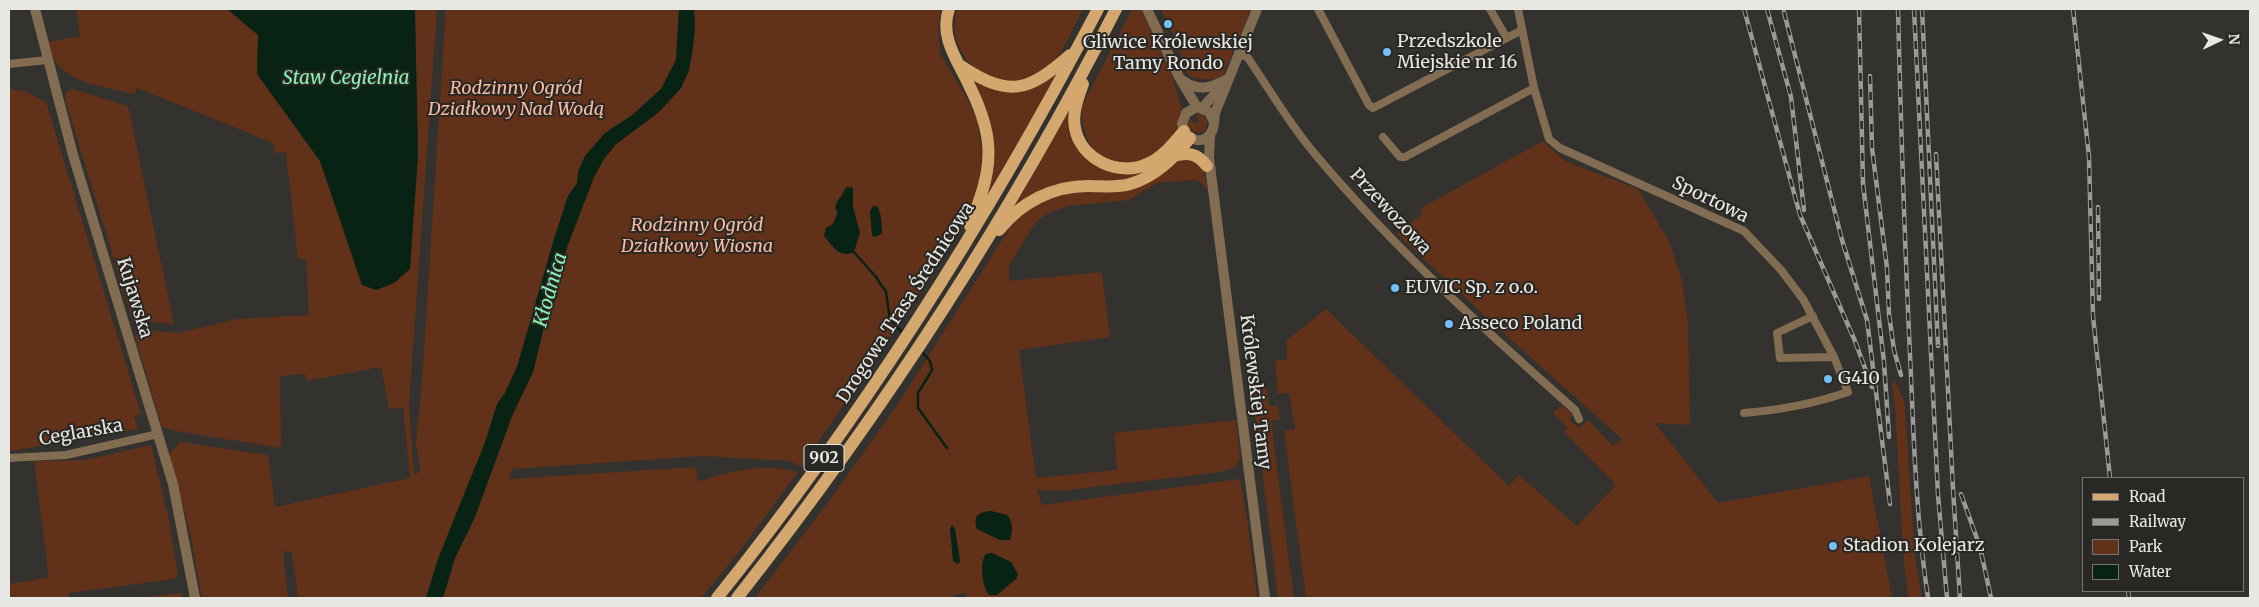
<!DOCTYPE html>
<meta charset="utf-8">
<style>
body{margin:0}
#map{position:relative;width:2259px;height:607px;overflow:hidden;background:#33322e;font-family:Merriweather,serif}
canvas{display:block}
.frame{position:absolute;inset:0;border:10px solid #e7e7e4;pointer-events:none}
.legend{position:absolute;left:2082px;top:477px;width:162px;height:115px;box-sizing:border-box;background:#292824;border:1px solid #757471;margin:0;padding:6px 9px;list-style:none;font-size:15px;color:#e7e7e4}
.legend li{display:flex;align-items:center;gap:10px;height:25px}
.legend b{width:25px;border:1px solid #757471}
.north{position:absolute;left:2194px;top:15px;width:50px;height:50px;-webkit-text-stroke:4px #292824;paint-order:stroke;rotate:87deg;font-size:14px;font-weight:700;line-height:20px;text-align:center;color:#e7e7e4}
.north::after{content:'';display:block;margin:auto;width:18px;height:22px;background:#e7e7e4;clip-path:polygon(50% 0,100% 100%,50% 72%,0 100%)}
</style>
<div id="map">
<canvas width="2259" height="607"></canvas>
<div class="frame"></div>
<ul class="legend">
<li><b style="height:6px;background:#d4a76e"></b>Road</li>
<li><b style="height:6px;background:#9b9a97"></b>Railway</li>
<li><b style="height:14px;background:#62311a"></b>Park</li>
<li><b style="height:14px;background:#082214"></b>Water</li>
</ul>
<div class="north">N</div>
</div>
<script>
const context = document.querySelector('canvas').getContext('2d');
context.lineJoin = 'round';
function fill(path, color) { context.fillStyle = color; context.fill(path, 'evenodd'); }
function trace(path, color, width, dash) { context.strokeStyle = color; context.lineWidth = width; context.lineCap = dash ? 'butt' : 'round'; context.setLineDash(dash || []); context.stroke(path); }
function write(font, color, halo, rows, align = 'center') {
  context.font = font + ' Merriweather,serif'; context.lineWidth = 4; context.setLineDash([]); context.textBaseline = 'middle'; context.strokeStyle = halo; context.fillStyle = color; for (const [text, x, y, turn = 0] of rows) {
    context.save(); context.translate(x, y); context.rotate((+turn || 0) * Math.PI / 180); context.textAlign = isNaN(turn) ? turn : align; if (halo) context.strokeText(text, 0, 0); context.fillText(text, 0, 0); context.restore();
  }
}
fill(new Path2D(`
 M80 9H227L258 35 257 74 320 161 362 284 418 156 415 9H437L409 405 414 475 419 472 420 467 416 445 417 427 421 395 446 9H679L676 60 661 89 631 116 605 133 585 156 578 172 577 183 568 196 554 239 518 364 505 393 497 404 486 440 438 559 426 598H298L292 553 283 550 288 598H202L190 532 169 455 180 442 268 455 275 507 410 478 403 407 389 409 381 367 306 381 305 374 280 376 281 448 176 431 162 427 135 336 143 330 179 333 236 319 309 315 306 259H298L286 152 275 153 273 143 137 88 134 94C108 87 72 85 55 61 52 56 51 48 49 42L80 36 77 11Z
 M694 9H941L938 26 940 53 966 97 977 120 982 153 980 180 972 207 962 226 921 292 801 467 790 461 703 456 512 469 509 479 696 467 698 482C730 471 764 463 798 472L739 552 701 598H443L455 558 475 517 512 416 533 372 544 327 557 296 558 281 566 250 594 177 604 159 615 145 659 112 681 88 689 70 693 48 695 26ZM846 187 853 188V207L860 233 837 252C826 236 839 219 836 201L842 197Z
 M957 9H1083C1073 27 1065 51 1050 65 1008 105 941 64 957 9Z
 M1132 9H1141L1172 76 1182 109 1180 114 1178 132C1169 140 1160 153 1149 159 1145 161 1138 161 1134 162 1096 168 1081 140 1082 106Z
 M1161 9H1250L1246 22 1222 77C1211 81 1199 80 1188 75L1181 61 1180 50Z
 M1053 76 1056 77 988 193 991 175 970 77 984 85Z
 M9 89 27 92 46 102 141 414 134 416 138 429 11 451 9 447Z
 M72 89 128 106 174 324 133 321 65 99 66 92Z
 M1067 112 1095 164 1149 168 1135 179 1110 182 1014 208Z
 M1196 114 1203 115 1207 121 1206 129 1200 133 1192 131 1188 126 1189 118 1195 124 1199 121Z
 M1543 141 1565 161 1638 189 1670 243 1682 281 1688 323 1690 425 1655 423 1718 503 1869 476 1892 598H1306L1284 431 1295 429 1289 393 1278 394 1275 361 1287 359V340L1326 309 1509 486 1519 475 1577 526 1616 485 1564 432 1568 428 1553 413 1562 405 1572 414 1570 420 1579 428 1588 420 1613 446 1622 439 1499 329 1397 234 1423 213 1419 209Z
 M1190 157 1203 169 1208 191 1201 182 1193 180 1157 183 1129 200 1068 206 1046 214 1035 223 1009 266V281L1102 272 1110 337 1019 350 1036 478 1117 470 1114 433 1236 420 1240 459 1235 467 1221 472 1059 491 1037 490 1042 505 1240 479 1247 519 1257 598H966V593L955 594V598H755L829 501 896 407 1012 224 1030 207 1072 191 1127 189 1173 160ZM991 511 1007 515 1000 540 978 529Z
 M1894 379 1904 401 1905 408 1915 556 1922 598H1908L1903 551 1895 406 1892 384Z
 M1267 388 1269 406H1278L1280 419 1271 421 1294 598H1278L1252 390Z
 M151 445 168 516 178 574 174 579 69 593V597L9 598V570L11 584 49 577 34 461 86 460Z
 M181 593 184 598H139Z`), '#62311a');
fill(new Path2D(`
 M227 9H415L418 156 410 269 394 283 376 290 362 285 320 161 257 74 258 35Z
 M679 9H694L695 26 693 48 689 70 681 88 659 112 615 145 604 159 594 177 566 250 558 281 557 296 544 327 533 372 512 416 475 517 455 558 443 598H426L438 559 486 440 497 404 505 393 517 367 554 239 568 196 577 183 578 172 585 156 605 133 631 116 661 89 676 60Z
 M846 187 853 188V207L860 233 854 252C839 259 833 246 824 236L826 228 833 224 838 212 835 208C837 200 843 195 846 187Z
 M873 206H877C882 213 881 224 882 233L876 237 872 236 870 211Z
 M991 511 1007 515C1013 522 1013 530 1010 540H1000L977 529C973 516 978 512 991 511Z
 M952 525 955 529 960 561 958 564 953 561 950 529Z
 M992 553 1011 562 1018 574 1016 579 997 595H989C982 586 979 563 986 554Z`), '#082214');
trace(new Path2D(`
 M854 252 876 277 886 292 890 320 903 333
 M921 351 930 361 932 370 918 393V408L947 448`), '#082214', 2.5);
trace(new Path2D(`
 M1318 9 1369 105 1373 108 1522 30
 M1490 9 1506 37
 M1518 9 1534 88 1549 139 1560 148 1744 231 1781 270 1803 299 1834 357 1848 392C1813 404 1781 410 1744 413
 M1239 52 1248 58C1271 92 1293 129 1320 160 1397 251 1486 331 1575 410L1579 419
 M9 64 47 60
 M1383 137 1400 157H1405L1534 88
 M1813 316 1777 333 1780 358 1834 357
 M9 458 66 455 158 434`), '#836d52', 8);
trace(new Path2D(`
 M35 9 73 155 173 484 195 598
 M1147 9 1179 77 1197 107
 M1182 80C1199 93 1213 87 1229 78
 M1202 108 1223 85
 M1214 122 1209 112 1197 107 1186 113 1182 124C1185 139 1202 147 1211 133 1215 127 1214 119 1215 113L1257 9
 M1210 135 1209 158 1265 598`), '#836d52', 10);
trace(new Path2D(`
 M949 9C939 37 958 61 969 85 978 103 986 123 988 143 991 173 980 199 970 226
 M961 66C1009 98 1028 92 1070 55
 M1083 84C1078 98 1072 113 1075 128 1081 160 1119 177 1147 164 1162 158 1174 143 1184 131
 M1173 156C1188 152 1197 153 1207 166
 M999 230C1021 202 1053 186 1088 186 1102 186 1117 188 1130 184 1155 177 1174 158 1190 138
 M717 598C864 415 989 217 1098 9
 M737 598C882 414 1010 217 1116 9`), '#d4a76e', 12);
const rail = new Path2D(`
 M1744 9 1800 215 1855 341 1872 387
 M1767 9 1791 97 1804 210
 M1859 9 1863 184 1884 362 1889 437
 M1898 9C1901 131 1905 253 1911 376 1914 450 1917 525 1928 598
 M1914 9 1938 495 1947 598
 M1922 9 1938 346
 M2073 9 2089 157 2093 316 2110 478
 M1784 12 1842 240 1867 320 1890 504
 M1870 76 1872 148 1887 268 1889 314 1894 350 1901 375
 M1936 154 1953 489 1960 598
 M2098 207 2099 299
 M1961 494 1980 547 1991 598
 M2128 591 2129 598`);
trace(rail, '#9b9a97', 4.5);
trace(rail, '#292824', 2.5, [8]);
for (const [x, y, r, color] of [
 [1168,24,5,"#73c1f5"],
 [1387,52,5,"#73c1f5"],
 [1395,288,5,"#73c1f5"],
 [1449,324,5,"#73c1f5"],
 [1828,379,5,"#73c1f5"],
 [1833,546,5,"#73c1f5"]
]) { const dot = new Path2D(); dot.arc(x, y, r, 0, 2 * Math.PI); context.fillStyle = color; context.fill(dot); trace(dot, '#292824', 2); }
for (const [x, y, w] of [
 [824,458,40]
]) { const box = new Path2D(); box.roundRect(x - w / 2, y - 13.5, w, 27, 4); context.fillStyle = '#292824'; context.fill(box); trace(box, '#e7e7e4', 1); }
write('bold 16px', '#e7e7e4', null, [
 ["902",824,458]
]);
write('18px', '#e7e7e4', '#292824', [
 ["Przedszkole",1397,42],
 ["Miejskie nr 16",1397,63],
 ["Gliwice Królewskiej",1168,43,"center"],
 ["Tamy Rondo",1168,64,"center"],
 ["EUVIC Sp. z o.o.",1405,288],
 ["Asseco Poland",1459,324],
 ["G410",1838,379],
 ["Stadion Kolejarz",1843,546]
], 'left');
write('italic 18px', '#fbbca1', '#292824', [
 ["Rodzinny Ogród",516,89],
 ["Działkowy Nad Wodą",516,110],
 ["Rodzinny Ogród",697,226],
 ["Działkowy Wiosna",697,247]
]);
write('18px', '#e7e7e4', '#292824', [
 ["Sportowa",1710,200,26],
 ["Przewozowa",1390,212,47],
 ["Kujawska",134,298,73],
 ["Drogowa Trasa Średnicowa",906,303,-57],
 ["Królewskiej Tamy",1255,392,83],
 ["Ceglarska",81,433,-10]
]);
write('italic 19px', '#86f4b3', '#292824', [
 ["Staw Cegielnia",346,79],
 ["Kłodnica",551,290,-74]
]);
</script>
